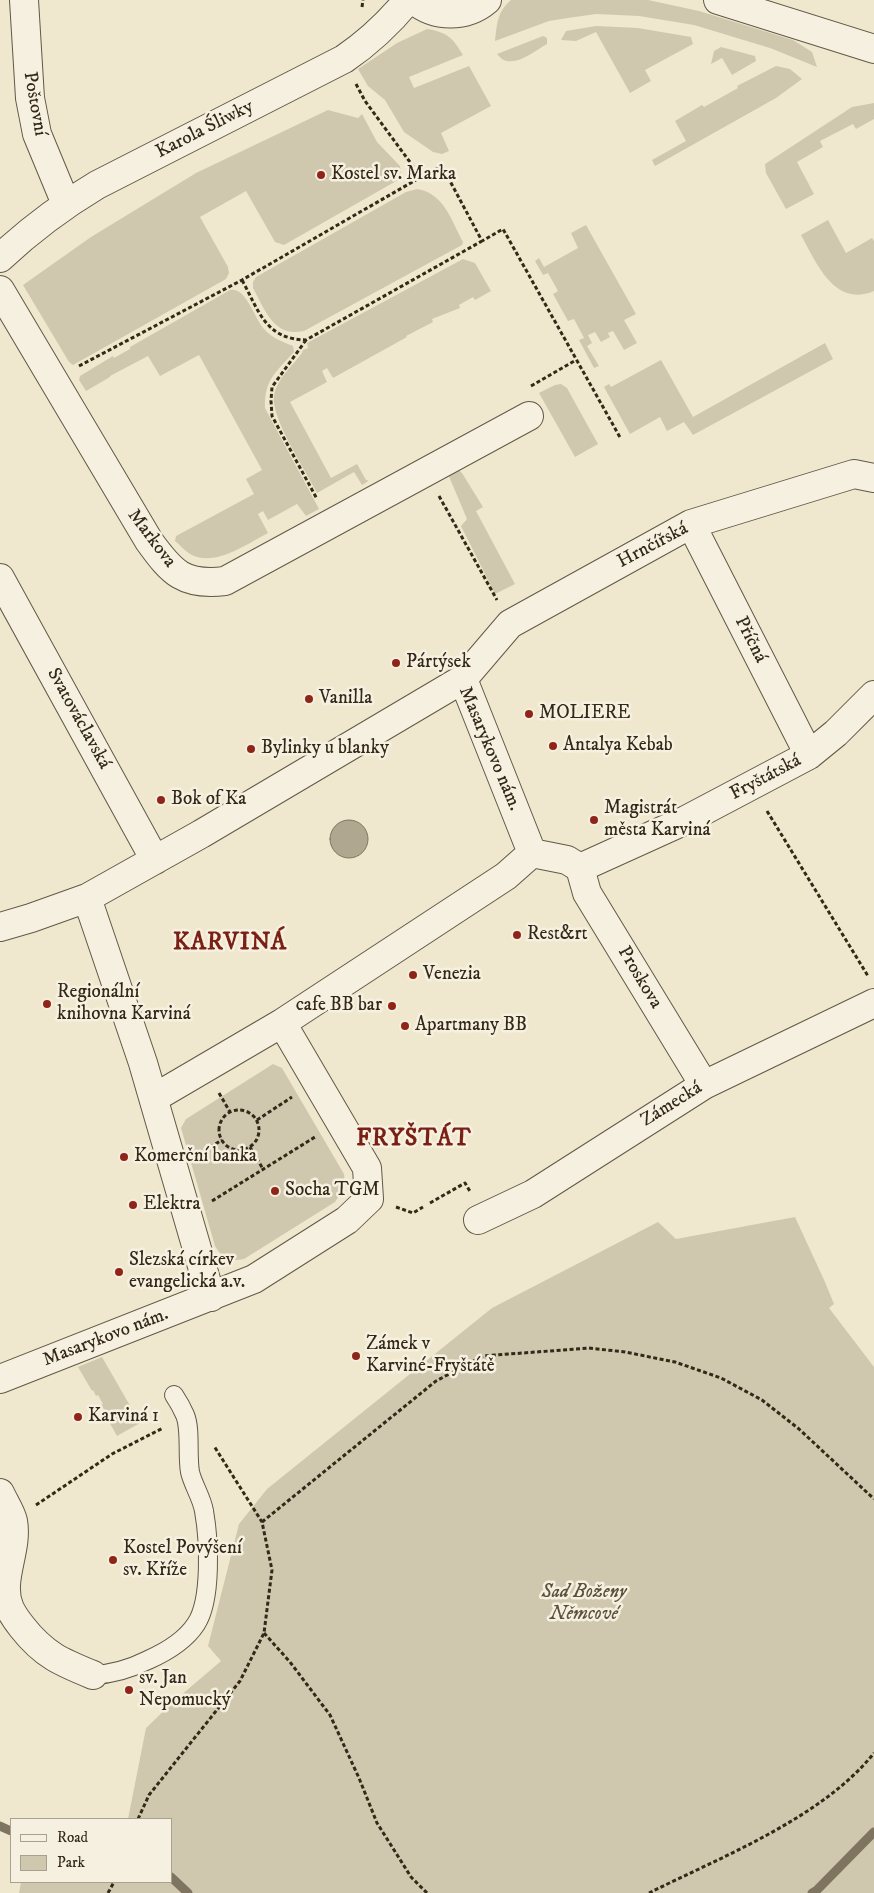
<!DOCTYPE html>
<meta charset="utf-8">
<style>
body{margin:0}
#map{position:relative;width:874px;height:1893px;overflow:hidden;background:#f0e8ce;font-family:"IM FELL DW Pica",serif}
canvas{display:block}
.legend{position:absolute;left:10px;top:1818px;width:162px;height:65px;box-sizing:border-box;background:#f5f0df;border:1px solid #a8a090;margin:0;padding:6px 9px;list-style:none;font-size:15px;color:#342819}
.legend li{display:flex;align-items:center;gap:10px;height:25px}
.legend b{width:25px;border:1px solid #a8a090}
</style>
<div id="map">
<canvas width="874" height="1893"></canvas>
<ul class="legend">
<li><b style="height:6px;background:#f5f0df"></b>Road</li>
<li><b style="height:14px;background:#d0c7af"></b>Park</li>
</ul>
</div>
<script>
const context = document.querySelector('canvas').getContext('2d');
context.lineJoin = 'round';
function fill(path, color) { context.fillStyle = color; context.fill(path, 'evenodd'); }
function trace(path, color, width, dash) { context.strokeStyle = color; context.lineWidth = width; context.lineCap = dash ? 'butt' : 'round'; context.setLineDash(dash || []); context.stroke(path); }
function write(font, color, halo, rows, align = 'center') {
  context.font = font + ' "IM FELL DW Pica",serif'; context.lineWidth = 5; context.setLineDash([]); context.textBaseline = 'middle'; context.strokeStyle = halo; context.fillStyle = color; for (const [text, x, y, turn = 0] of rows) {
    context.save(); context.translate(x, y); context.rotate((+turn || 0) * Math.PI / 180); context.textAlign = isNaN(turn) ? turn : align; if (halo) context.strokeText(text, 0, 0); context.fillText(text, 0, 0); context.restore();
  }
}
fill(new Path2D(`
 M511 0H648L699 11 793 40 812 52 817 67 770 48 694 25 639 16 596 14 568 18 549 21 495 41C497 24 497 12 511 0Z
 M596 26 638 28 691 37 693 44 645 70 651 81 630 93 596 32 576 41 561 40 566 31Z
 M427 29C447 32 453 38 463 55L409 77 414 88 469 66 491 106 441 133 449 151 442 154 433 152 404 132 385 100 368 86 358 69 397 43Z
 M543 36 547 38V44C533 52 510 72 497 54Z
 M721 47 755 56 756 61 732 75 722 58 711 64 714 51Z
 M776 66 790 69 802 79 776 98 655 166 652 160 686 141 675 121 702 105 704 107 738 88 737 86Z
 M874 103V119L856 129 853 124 820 141 823 147 797 162 814 194 786 209 766 173 765 164 852 107Z
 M328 110 358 118 362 114 377 142 400 166 401 175 398 180 284 245 275 242 246 191 200 217 228 267 229 273 226 279 73 365 69 362 23 285 91 237 196 173Z
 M417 189C444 193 451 220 463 242L462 245 304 331C274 338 265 310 253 288V282L256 277 406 192Z
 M828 220 846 253 872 238 874 241V291C834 308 816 262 801 235Z
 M586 225 636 314 624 320 637 343 624 350 613 331 608 333 610 337 601 342 595 332 588 335 592 343 587 346 599 366 594 368 579 340 584 338 574 319 568 321 553 294 558 291 548 273 543 275 535 261 539 258 544 267 578 248 571 233Z
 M463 259 475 263 491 291 475 300 473 297 459 305 460 308 432 319 433 322 406 336 407 337 333 378 327 368 322 371 327 382 290 402 331 478 357 464 366 480H368L367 482 362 485 354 472 317 493C306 471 270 417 274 395 277 379 293 365 302 353L303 350 308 348 307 343Z
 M230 290C247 287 254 319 265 330 272 338 283 342 293 346L294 352C276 372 264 380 265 408L319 509 306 516 297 504 268 520 263 511 258 514 268 533C247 544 214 568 190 554 185 551 180 545 175 541L176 536 254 494 246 479 262 470 199 355 160 376 148 356 110 376V377L86 391 79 380 80 376 113 356 114 358 130 349V347Z
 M825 343 833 359 693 435 684 422 667 431 660 417 630 434 604 387 609 384 611 387 661 360 693 417Z
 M561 384 567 388 598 444 575 457 539 393 555 385Z
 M459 470 462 473 483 507 476 511 515 584 495 594 461 526 467 519 448 474Z
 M273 1064 282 1068 344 1174C346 1185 341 1193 335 1202L244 1259C230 1262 222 1258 215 1246L181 1128 186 1119Z
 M795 1217 825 1282 834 1304 829 1308 874 1367V1893H19L21 1882H171V1819H128L146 1728 173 1702 221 1661 208 1646 239 1524 267 1489 492 1308 658 1222 676 1239Z
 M102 1357 140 1423 117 1436 104 1413 106 1412 101 1405 103 1404 98 1395 96 1396 93 1390 92 1391 78 1367Z`), '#d0c7af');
const water = new Path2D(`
 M330 839a19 19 0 1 1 38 0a19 19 0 1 1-38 0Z`);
fill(water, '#b0a790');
trace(water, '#7e7460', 1);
trace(new Path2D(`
 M0 1826 11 1831
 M171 1877 188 1893
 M812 1893 817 1890 874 1832`), '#7e7460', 9);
const lane = new Path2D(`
 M93 1675C114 1674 130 1669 148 1660 166 1652 185 1641 196 1624 212 1600 209 1539 204 1511 202 1498 193 1485 190 1472 187 1455 191 1429 185 1415 182 1408 178 1401 174 1395`);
const street = new Path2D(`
 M24 0 30 98 37 134 66 204
 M414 0C435 18 466 18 487 0
 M718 0 874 49
 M0 258C30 230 62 206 97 185L344 59C369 42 389 23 408 0
 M0 290 149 541C172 573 184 586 225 581L529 416
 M691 524 809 755
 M0 578 155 860
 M463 679 532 853
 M532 853 567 860 580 868 686 820 809 755 836 733 874 695
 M580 868 587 893 704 1085
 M87 898 143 1063 211 1297
 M0 927 31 918 87 898 201 834 463 679 510 624 691 524 854 474 874 478
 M154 1098 282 1023 506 876 532 853
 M478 1220 533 1194 704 1085 874 1003
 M0 1379 254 1279 347 1220 369 1199 367 1168 282 1023
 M0 1493C4 1502 11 1512 13 1521 17 1543 7 1564 6 1585 5 1603 11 1613 22 1627 44 1655 61 1662 93 1675`);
trace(lane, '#635846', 20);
trace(street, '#635846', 30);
trace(new Path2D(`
 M362 7 363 0
 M356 84 365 101 421 177 442 166 482 241 503 229 621 439
 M242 280C259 311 265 339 306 340L482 241
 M306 340 272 387 271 401 272 416 317 499
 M79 366 242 280 421 177
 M531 386 576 360
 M439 496 497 600
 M767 811 868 976
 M219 1093 230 1112
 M219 1130a20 20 0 1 1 40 0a20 20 0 1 1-40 0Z
 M257 1120 292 1097
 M250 1147 263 1169
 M199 1154 222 1140
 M212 1201 315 1137
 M430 1203 465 1183 471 1193
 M396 1207 413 1213 423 1207
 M36 1505 112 1454 163 1428
 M262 1522 436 1381 483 1356 589 1348 625 1352 675 1362 721 1378 762 1400 799 1429 874 1499
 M264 1633 290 1662 330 1715 359 1778 377 1823 411 1877 427 1893
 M138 1819 149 1795 240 1681 264 1633 272 1570 262 1522 214 1446
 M108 1893 114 1882
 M649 1893C723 1856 822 1818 874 1753`), '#342819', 3, [4, 2.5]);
trace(lane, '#f5f0df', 18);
trace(street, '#f5f0df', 28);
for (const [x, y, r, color] of [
 [321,175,5,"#8f2418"],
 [396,663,5,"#8f2418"],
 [309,699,5,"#8f2418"],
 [529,714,5,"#8f2418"],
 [553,746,5,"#8f2418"],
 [251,749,5,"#8f2418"],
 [161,800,5,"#8f2418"],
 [594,820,5,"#8f2418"],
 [517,935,5,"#8f2418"],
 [413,975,5,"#8f2418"],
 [47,1004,5,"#8f2418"],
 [392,1006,5,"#8f2418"],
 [405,1026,5,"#8f2418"],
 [124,1157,5,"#8f2418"],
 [275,1191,5,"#8f2418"],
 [133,1205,5,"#8f2418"],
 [119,1272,5,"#8f2418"],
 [356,1356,5,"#8f2418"],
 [78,1417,5,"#8f2418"],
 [113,1560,5,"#8f2418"],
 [129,1690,5,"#8f2418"]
]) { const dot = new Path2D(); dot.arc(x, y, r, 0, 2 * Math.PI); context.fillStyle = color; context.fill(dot); trace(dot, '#f5f0df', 2); }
write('19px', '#342819', '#f5f0df', [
 ["Poštovní",34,104,80],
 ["Karola Śliwky",205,130,-27],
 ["Markova",151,539,53],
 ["Hrnčířská",653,546,-28],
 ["Příčná",750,640,63],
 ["Svatováclavská",78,719,61],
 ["Masarykovo nám.",489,749,67],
 ["Fryštátská",766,778,-28],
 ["Proskova",639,978,59],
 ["Zámecká",672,1105,-32],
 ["Masarykovo nám.",106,1338,-21]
]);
write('19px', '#342819', '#f5f0df', [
 ["Kostel sv. Marka",331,175],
 ["Pártýsek",406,663],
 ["Vanilla",319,699],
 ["MOLIERE",539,714],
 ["Antalya Kebab",563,746],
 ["Bylinky u blanky",261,749],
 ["Bok of Ka",171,800],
 ["Magistrát",604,809],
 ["města Karviná",604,831],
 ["Rest&rt",527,935],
 ["Venezia",423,975],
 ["Regionální",57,993],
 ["knihovna Karviná",57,1015],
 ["cafe BB bar",382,1006,"right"],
 ["Apartmany BB",415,1026],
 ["Komerční banka",134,1157],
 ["Socha TGM",285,1191],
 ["Elektra",143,1205],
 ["Slezská církev",129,1261],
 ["evangelická a.v.",129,1283],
 ["Zámek v",366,1345],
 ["Karviné-Fryštátě",366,1367],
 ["Karviná 1",88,1417],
 ["Kostel Povýšení",123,1549],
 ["sv. Kříže",123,1571],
 ["sv. Jan",139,1679],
 ["Nepomucký",139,1701]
], 'left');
write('italic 19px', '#5b503e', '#f5f0df', [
 ["Sad Boženy",584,1593],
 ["Němcové",584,1615]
]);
context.letterSpacing = '1px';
write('bold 24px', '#7a1f14', '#f5f0df', [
 ["KARVINÁ",230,944],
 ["FRYŠTÁT",414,1140]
]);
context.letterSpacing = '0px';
</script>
